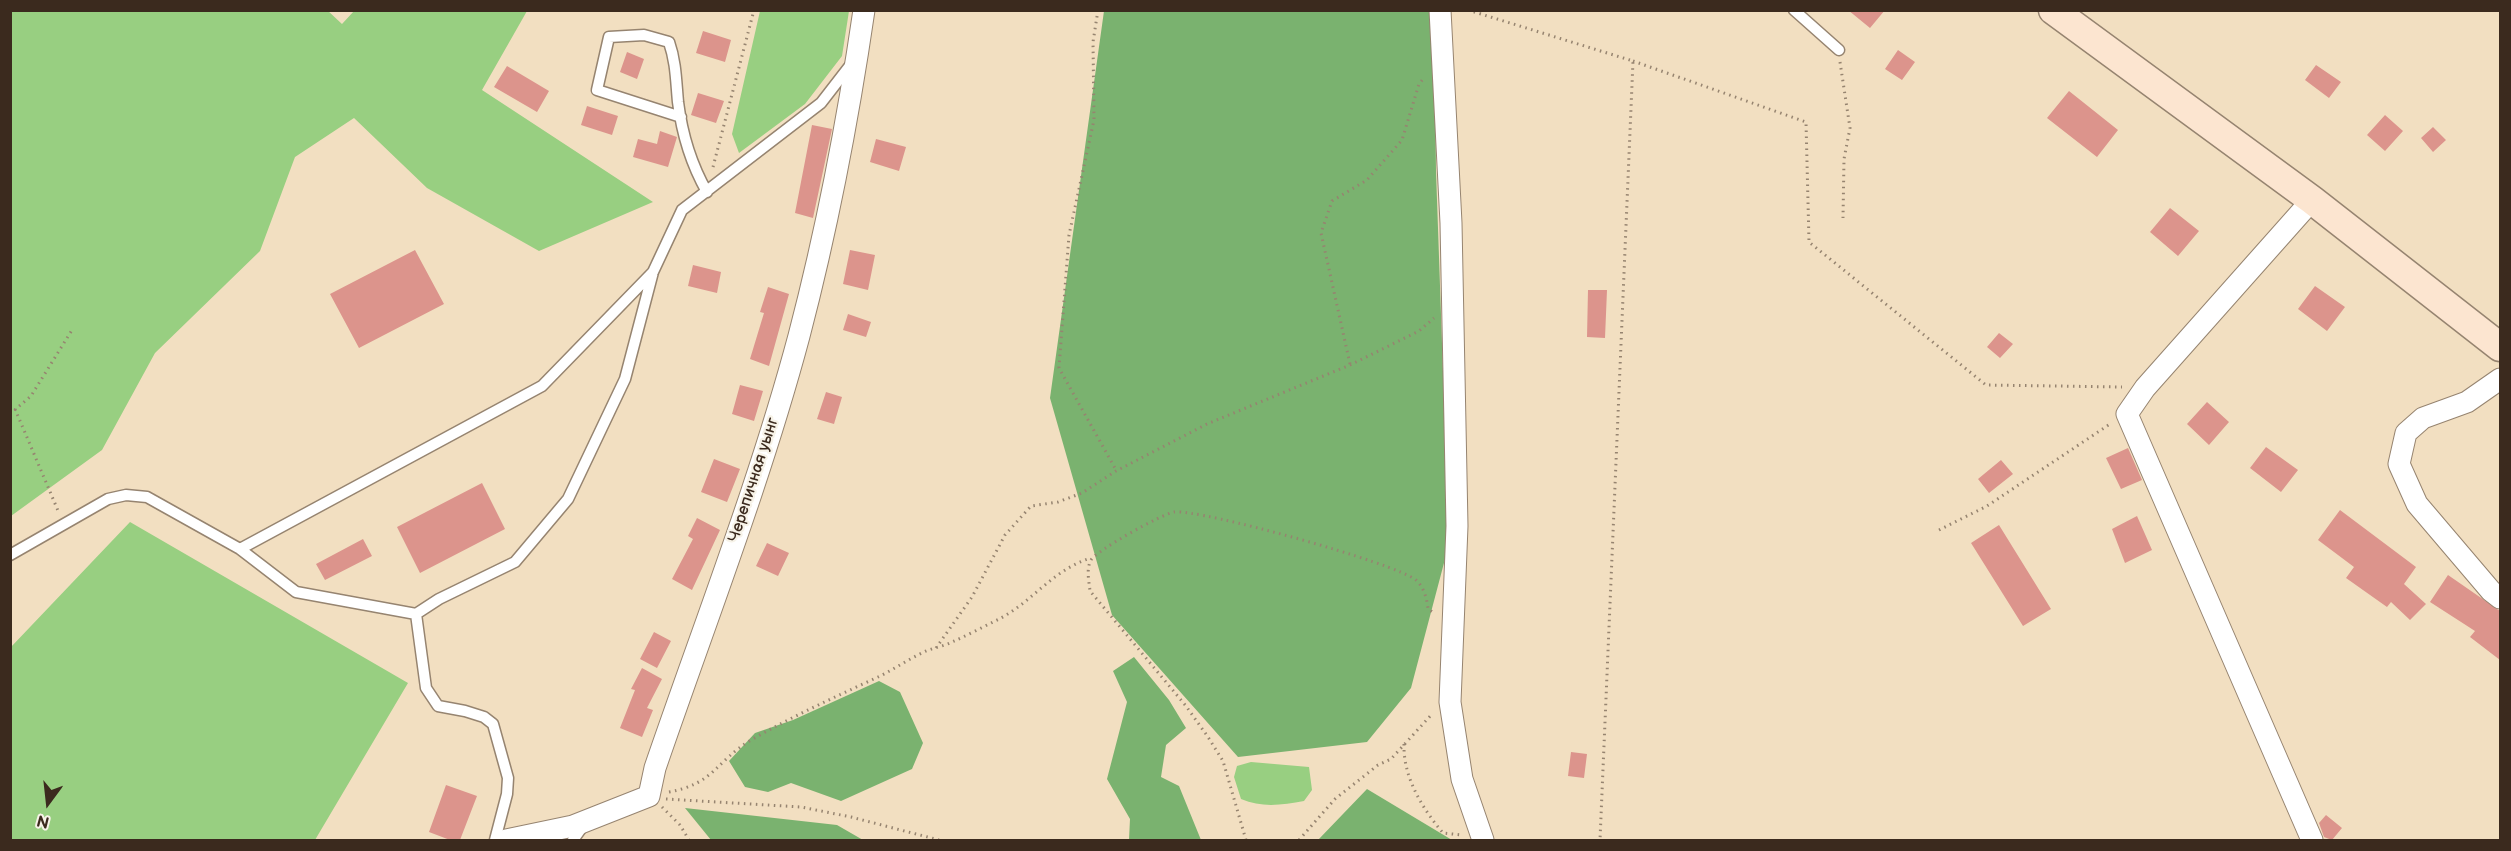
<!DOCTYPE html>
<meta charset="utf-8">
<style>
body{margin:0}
#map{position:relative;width:2511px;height:851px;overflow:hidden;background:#f2dfc1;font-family:"Balsamiq Sans",sans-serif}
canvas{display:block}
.frame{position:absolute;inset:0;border:12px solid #3b2a1e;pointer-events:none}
.north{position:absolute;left:18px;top:773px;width:60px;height:60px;-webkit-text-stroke:4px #f7f3e8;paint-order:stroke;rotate:195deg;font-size:16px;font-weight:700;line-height:24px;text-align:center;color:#3b2a1e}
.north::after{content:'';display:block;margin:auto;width:21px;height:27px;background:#3b2a1e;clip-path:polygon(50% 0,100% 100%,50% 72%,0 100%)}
</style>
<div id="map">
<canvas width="2511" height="851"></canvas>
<div class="frame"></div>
<div class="north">N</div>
</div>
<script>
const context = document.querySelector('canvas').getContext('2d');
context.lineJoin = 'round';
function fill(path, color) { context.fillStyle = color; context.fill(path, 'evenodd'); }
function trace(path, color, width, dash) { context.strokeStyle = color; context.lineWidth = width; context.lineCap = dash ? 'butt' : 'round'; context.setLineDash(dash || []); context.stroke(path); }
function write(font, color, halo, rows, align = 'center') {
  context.font = font + ' "Balsamiq Sans",sans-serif'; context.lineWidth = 4.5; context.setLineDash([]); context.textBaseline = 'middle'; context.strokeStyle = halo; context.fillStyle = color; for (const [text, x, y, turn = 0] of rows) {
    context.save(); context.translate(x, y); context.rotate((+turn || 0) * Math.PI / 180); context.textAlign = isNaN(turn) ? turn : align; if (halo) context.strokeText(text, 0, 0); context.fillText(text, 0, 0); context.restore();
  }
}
fill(new Path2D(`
 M327 10 342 24 354 11H527L482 90 653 202 539 251 427 188 354 118 295 157 260 251 155 353 102 450 11 516V11Z
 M760 11H849L842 56 805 104 739 153 732 134Z
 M130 522 408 683 315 840H11V647Z
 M1251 762 1309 767 1312 790 1304 801C1282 805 1262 808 1241 799L1234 777 1237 766Z`), '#98cf81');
fill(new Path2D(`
 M1104 11H1434L1436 171 1449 544 1411 688 1367 742 1238 757 1112 615 1050 398Z
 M1134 657 1169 700 1186 728 1166 745 1161 777 1179 786 1201 840H1129L1130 819 1107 779 1127 702 1113 671Z
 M879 681 900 692 923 743 912 769 841 801 791 783 768 792 745 787 729 761 755 733 793 720Z
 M1367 789 1452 840H1318Z
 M685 808 837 825 863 840H711Z`), '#7ab26f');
fill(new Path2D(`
 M1848 10H1885L1870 28Z
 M703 31 731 40 725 62 696 53Z
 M1898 50 1915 62 1902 80 1885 69Z
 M627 52 644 59 637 79 620 72Z
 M2316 65 2341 82 2329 98 2305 80Z
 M507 66 549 91 537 112 494 87Z
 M2069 91 2118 130 2097 157 2047 118Z
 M698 93 724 101 716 123 691 115Z
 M587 106 618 116 612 135 581 125Z
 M2385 115 2403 131 2385 151 2367 135Z
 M812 125 832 129 813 218 795 213Z
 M2433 127 2446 140 2433 152 2421 138Z
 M660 131 677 137 668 167 633 157 638 139 657 144Z
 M876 139 906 147 899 171 870 162Z
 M2170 208 2199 231 2178 256 2150 232Z
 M415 250 444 304 359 348 330 294Z
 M850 250 875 255 868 290 843 284Z
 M693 265 721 272 717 293 688 286Z
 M2315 286 2345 307 2327 331 2298 309Z
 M768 287 789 294 769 366 750 359 764 313 760 312Z
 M1588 290H1607L1605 338 1587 337Z
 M848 314 871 322 866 337 843 330Z
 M1999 333 2013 344 2000 358 1987 347Z
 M740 385 763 391 754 421 732 414Z
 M826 392 842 397 834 424 817 419Z
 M2207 402 2229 422 2209 445 2187 424Z
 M2266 447 2298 470 2281 492 2250 468Z
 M2128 448 2142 480 2121 489 2106 458Z
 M714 459 740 469 727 502 701 492Z
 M2001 460 2013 474 1989 493 1978 479Z
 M482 483 505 529 420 573 397 527Z
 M2340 510 2416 567 2404 584 2426 604 2410 620 2391 602 2387 607 2346 578 2354 567 2318 540Z
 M2137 516 2152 550 2125 563 2112 529Z
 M697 518 720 530 692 590 672 579 693 539 688 536Z
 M1999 525 2051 609 2023 626 1971 543Z
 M363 539 372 556 325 580 316 564Z
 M767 543 789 553 778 576 756 566Z
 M2448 575 2500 611V660L2470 637 2475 631 2430 602Z
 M654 632 671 641 657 668 640 659Z
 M642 668 662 679 647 708 653 710 642 737 620 728 635 690 631 689Z
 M1571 752 1587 754 1584 778 1568 776Z
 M446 785 477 796 460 840H450L429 832Z
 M2326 815 2342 828 2332 840 2324 837 2319 823Z`), '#dc948c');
const lane = new Path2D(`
 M1794 10 1839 50
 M681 117 597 90 609 37 644 35 669 42C676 62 676 81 678 102 682 134 691 164 707 192
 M240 549 542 386 653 272
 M10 555 108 499 126 495 147 497 240 549 296 592 416 614 439 599 515 562 568 499 625 379 653 272 682 210 821 103 852 63
 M416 614 426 688 438 706 465 711 484 717 493 724 508 778 507 794 495 840
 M573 840 583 826`);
const street = new Path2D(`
 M1440 10 1451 223 1457 526 1450 702 1462 779 1483 840
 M2312 200 2145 388 2127 414 2312 840
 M2500 379 2467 402 2423 418 2406 433 2399 464 2417 504 2491 591 2500 598
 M506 840 573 826 649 796 655 768C704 625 760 482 799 336 827 229 848 120 864 10`);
const secondary = new Path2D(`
 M2053 10 2312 200 2500 347`);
trace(lane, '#968470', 13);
trace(street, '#968470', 23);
trace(secondary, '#968470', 31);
trace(new Path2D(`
 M1098 10 1093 42 1094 120 1069 235 1059 368 1116 470
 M1468 10 1633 61 1600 840
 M1633 61 1806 122 1809 242 1986 385 2122 387
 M1840 62 1850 128 1844 159 1843 218
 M713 167 754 10
 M1350 364 1321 233 1332 201 1367 180 1402 140 1419 84 1423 79
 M15 409 59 513
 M10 414 31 396 72 330
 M1939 530 1987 506 2110 424
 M936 648 972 597 1005 535 1031 506 1058 502 1082 493 1116 471 1207 424 1350 365 1419 331 1434 318
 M1404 744C1403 777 1422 808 1443 833L1462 835
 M669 792C714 784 716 761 751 740 793 716 835 697 878 677 893 670 907 660 922 653 931 648 942 647 952 642 968 635 985 626 1001 618 1034 600 1054 569 1091 558
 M666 799 801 807 851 817 939 840
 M662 807 680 825 689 840
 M1246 840 1223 761 1208 737 1186 706 1090 591C1089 581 1086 569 1091 560 1097 550 1162 514 1174 512 1201 509 1395 563 1416 580 1424 587 1427 599 1428 609L1434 613
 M1299 840 1335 799 1378 765 1391 759 1433 713`), '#968470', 3, [1.5, 4.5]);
trace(lane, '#fff', 10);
trace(street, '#fff', 21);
trace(secondary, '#fce5d0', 28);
write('16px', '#3b2a1e', '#f7f3e8', [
 ["Черепичная уынг",754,480,-72]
]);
</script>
